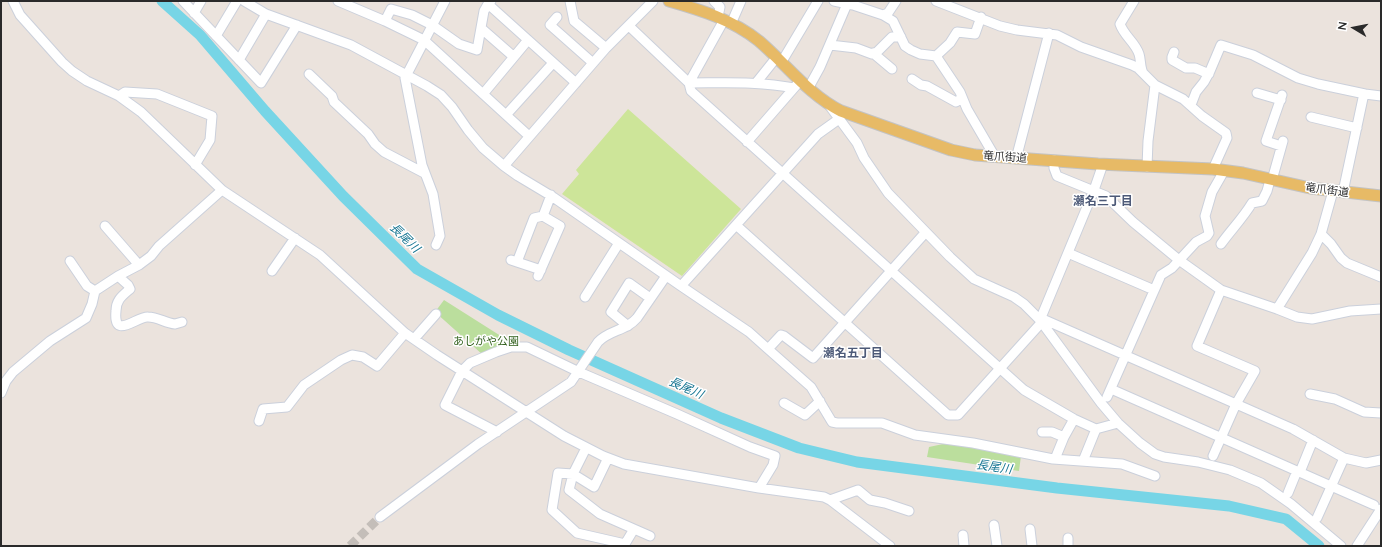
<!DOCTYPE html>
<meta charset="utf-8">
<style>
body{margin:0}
#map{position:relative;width:1382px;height:547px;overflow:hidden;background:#ebe3dd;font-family:Lato,sans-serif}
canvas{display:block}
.frame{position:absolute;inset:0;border:2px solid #2a2a2a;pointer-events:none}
.north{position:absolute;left:1334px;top:8px;width:40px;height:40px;-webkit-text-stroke:3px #fff;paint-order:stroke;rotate:280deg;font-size:11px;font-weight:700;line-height:16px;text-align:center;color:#2a2a2a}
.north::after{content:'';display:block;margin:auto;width:14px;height:18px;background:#2a2a2a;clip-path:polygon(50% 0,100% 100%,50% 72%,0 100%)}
</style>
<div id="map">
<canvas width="1382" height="547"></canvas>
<div class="frame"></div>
<div class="north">N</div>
</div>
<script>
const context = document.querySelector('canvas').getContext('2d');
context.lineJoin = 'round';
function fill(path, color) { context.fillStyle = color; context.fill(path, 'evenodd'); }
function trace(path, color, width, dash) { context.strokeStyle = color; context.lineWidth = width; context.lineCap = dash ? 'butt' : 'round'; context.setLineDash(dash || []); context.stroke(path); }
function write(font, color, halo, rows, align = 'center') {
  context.font = font + ' Lato,"Noto Sans JP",sans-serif'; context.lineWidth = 3; context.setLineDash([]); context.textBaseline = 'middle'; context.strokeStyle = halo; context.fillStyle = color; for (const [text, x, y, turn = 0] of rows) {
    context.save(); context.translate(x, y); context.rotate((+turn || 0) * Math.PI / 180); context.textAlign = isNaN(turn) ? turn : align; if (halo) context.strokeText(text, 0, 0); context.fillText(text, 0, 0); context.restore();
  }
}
fill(new Path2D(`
 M444 300 515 345 483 355 435 312Z
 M944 442 1021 456 1019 471 927 457 929 447 943 444Z`), '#bbde9d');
fill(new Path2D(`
 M628 109 741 209 682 276 562 194 579 174 576 170Z`), '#cde599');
trace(new Path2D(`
 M162 1 200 35 265 111 343 196 417 269 498 315 569 350 721 418 799 448 857 462 1057 488 1229 506 1286 519 1319 546`), '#77d5e6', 11);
trace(new Path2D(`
 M350 546 380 517`), '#c4beb9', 9, [9, 4.5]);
const minor = new Path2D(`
 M13 1 20 15 62 62 72 71 87 81 119 96 141 112 222 190 320 255 405 333 437 355 564 436 603 456 624 464 759 488 824 497 830 500 890 546
 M183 1 261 83 297 25
 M244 1 266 14 351 45 427 86 441 95 452 107 468 130 483 148 504 166 518 176 553 197 681 286
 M338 1 385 21 424 40 529 136
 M491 1 488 4 576 83
 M570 1 574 21 606 48
 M714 1 720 7 718 17
 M834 1 853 5 883 15 888 13 896 1
 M936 1 1000 26 1017 30 1057 35 1081 47 1132 65 1138 68 1155 85 1183 99 1202 116 1226 133 1227 138 1213 169
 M1134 1 1120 24C1124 36 1135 42 1139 54 1141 60 1140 67 1143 73
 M194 13 201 1
 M883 15 893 21 905 46 911 50 920 54 936 56 960 92 967 109 995 157
 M557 17 550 25 593 63
 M724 20 689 83C724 83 759 81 794 88L800 81
 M385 21 391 9 412 15 432 25 459 44 477 50 484 11 488 4
 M731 24 741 1
 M629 26 689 83 691 91 1024 390 1074 419 1096 429 1118 423
 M482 29 514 57
 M216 36 237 1
 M830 45 856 48 872 54 877 52 892 37H901
 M1174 52 1172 57V60L1186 68H1195L1209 74
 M873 53 892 69
 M936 56 950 43 957 32 975 34 981 17
 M239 60 266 14
 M781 63 818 1
 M309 74 332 96 334 102 368 134 375 144 384 152 424 173
 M912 79 921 85 927 86 956 102 962 98
 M756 83 776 58
 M809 87 820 67 847 4
 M1257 93 1281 100
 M483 94 528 40
 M119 96 125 92 157 94 212 116 210 140 195 165
 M829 105 857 143 864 158 888 193 950 257 974 279 1014 297 1024 304 1040 320 1101 403 1118 423 1140 443 1155 454 1164 457 1198 462 1230 470 1261 483 1291 504 1341 546
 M1191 105 1196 92 1204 82 1210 71 1221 45 1253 55 1298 78 1318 84 1365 94
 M506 115 553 63
 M1311 117 1357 128
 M839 119 818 134 681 286 749 332 768 349 781 335 784 336 813 358 925 233
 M747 142 794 88
 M1281 146 1266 141 1282 95
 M1016 159 1049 33
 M1054 160V168L1057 176 1106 196 1133 222 1179 260 1221 290 1277 309 1297 317 1312 319 1350 311 1381 309
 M504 166 606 48 653 1
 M1147 167 1148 141 1155 85
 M1272 180 1283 141
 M1343 192 1363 98 1365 94 1381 96
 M736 225 948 415H958L1041 323
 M105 226 139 265
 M1321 234 1331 244 1341 258 1347 263 1381 277
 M1221 244C1231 230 1243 218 1252 203L1262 201 1267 191 1270 180
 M436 245 440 236 433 194 422 165 405 78 445 1
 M1068 253 1154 290
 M511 260 541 270
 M70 261 87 286 95 291
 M517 262 534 218 543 216
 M272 271 295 238
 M118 276 128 285 130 289C122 296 116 300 116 311 113 341 137 316 148 317 158 317 165 323 175 324L182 322
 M538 276 560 226 543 216 551 195
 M585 297 619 243
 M1277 309 1312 253 1321 234 1333 191
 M1040 320H1045L1293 429 1344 458 1366 463 1381 460
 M1040 320 1094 190 1103 164
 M628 326 611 312 629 283 650 298
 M414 339 436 314
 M768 349 811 387 832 422 837 423H882L915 435 973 443 1053 459 1122 464 1155 476
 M1111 389 1374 505
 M1 393 6 381 13 372 50 341 86 318 92 304 95 291 118 276 139 265 151 256 159 246 222 190
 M1310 394 1335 399 1364 412 1381 413
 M1107 397 1161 275 1172 268 1196 242 1207 236 1209 233 1205 216 1212 192 1224 171
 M784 403 805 415 820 401
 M259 421 263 409 287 407 304 385 341 360 352 355 363 357 377 366 405 333
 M497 432 445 405 462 371 470 363 496 352 511 347H527L579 372 677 414 750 447 775 456 773 465 759 488
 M1042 432H1052L1064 437
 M586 448 573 474 558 473 552 510 577 533 625 544 634 529 600 514 569 490 573 474 594 487 608 458
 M1213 456 1236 404 1255 371 1197 346 1221 290
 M1055 459 1064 437 1074 419
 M1083 461 1096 429
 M1300 472 1313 440
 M1288 493 1297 471
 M830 500 858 490 870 500 885 503 909 511
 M380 517 478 444 571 382 598 342C609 330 626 331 637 318L666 276
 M1317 518 1344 458
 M994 525 997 546
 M634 529 650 536
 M1030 529 1032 546
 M963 535 964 546
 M1068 538V546
 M1357 546 1381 509`);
const major = new Path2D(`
 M669 1C701 10 733 20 759 41 786 64 809 95 841 111L951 150 975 155 1098 164 1213 169 1243 173 1310 188 1381 196`);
trace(minor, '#cbd0db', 11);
trace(major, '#c3c3c3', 13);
trace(minor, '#fff', 9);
trace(major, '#e7ba66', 11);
write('11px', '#2a2a2a', '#fff', [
 ["竜爪街道",1005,157,4],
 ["竜爪街道",1327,190,8]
]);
write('11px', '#34621f', '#fff', [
 ["あしがや公園",486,341]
]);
write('bold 12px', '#4d5a78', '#fff', [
 ["瀬名三丁目",1103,201],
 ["瀬名五丁目",853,353]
]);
write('italic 12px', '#167592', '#fff', [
 ["長尾川",405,238,44],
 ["長尾川",686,388,24],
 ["長尾川",994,467,8]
]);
</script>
